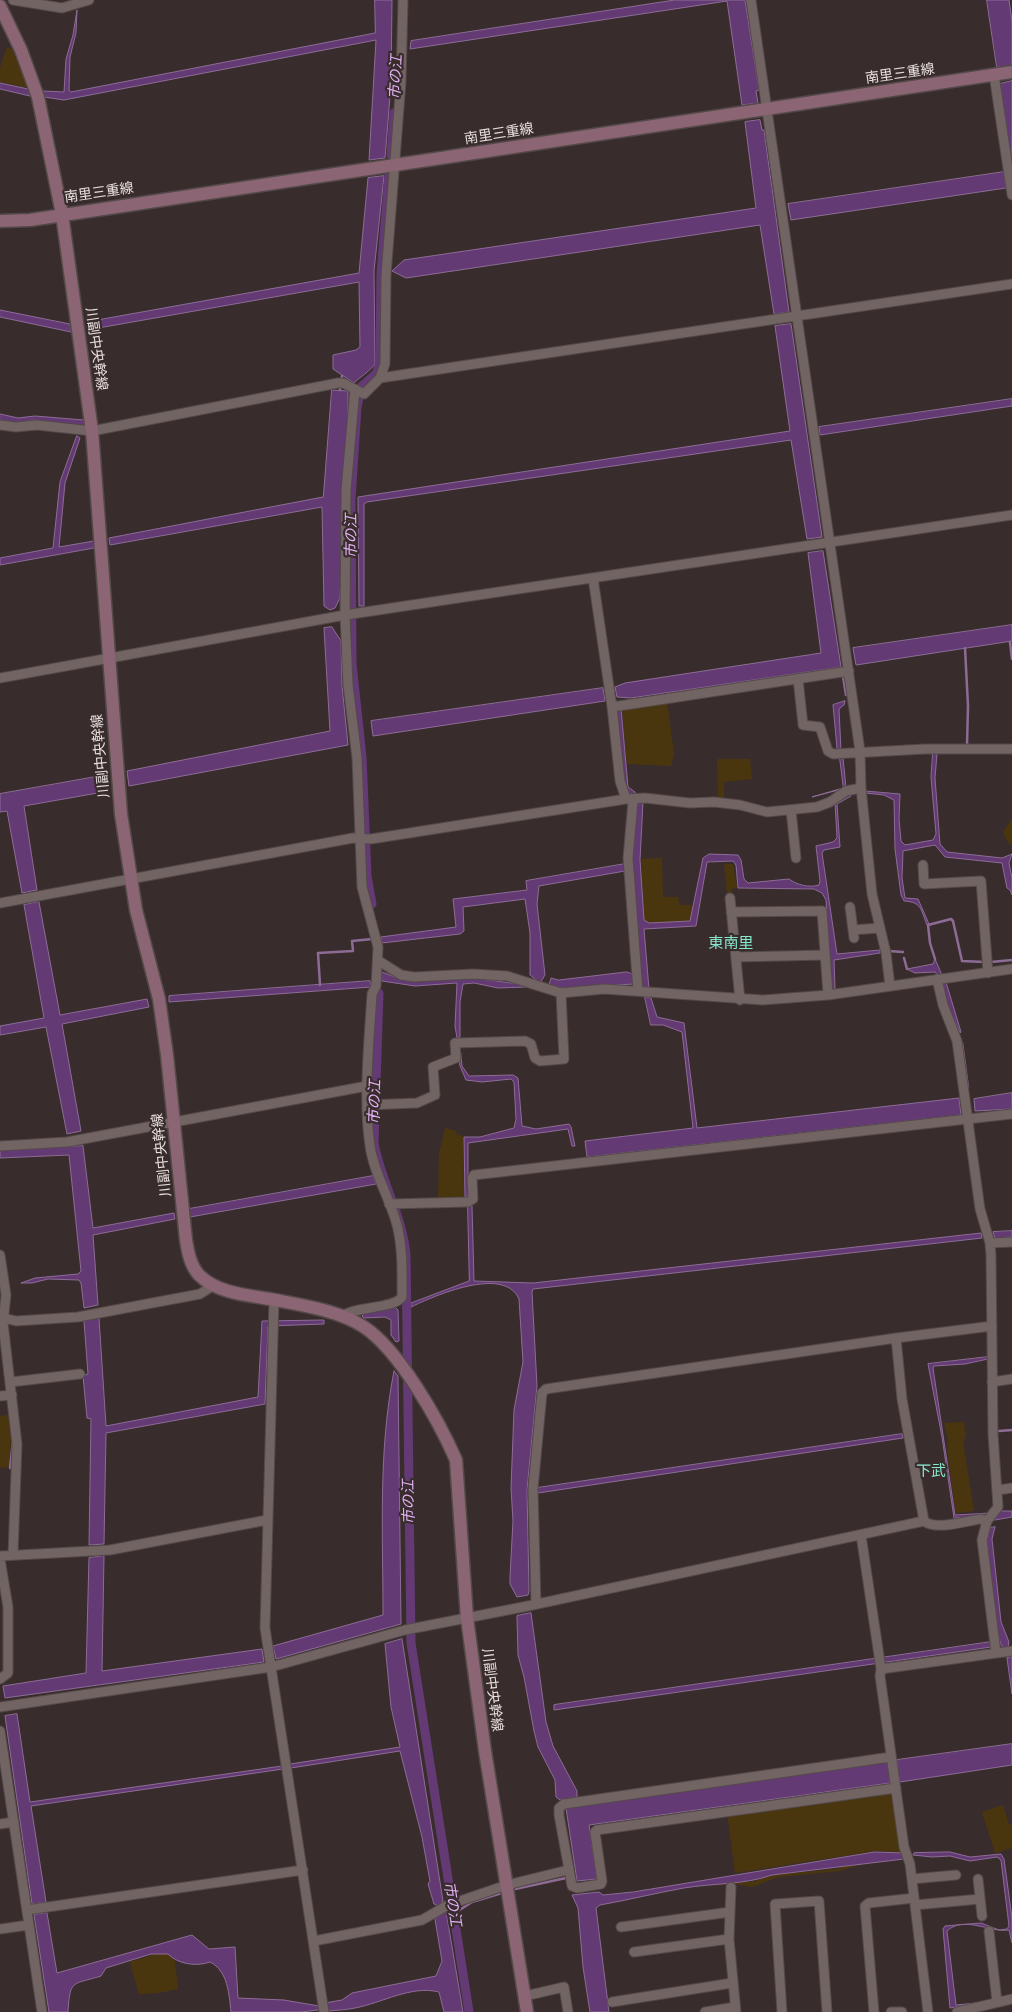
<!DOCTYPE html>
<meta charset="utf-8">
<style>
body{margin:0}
canvas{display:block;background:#392c2c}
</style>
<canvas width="1012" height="2012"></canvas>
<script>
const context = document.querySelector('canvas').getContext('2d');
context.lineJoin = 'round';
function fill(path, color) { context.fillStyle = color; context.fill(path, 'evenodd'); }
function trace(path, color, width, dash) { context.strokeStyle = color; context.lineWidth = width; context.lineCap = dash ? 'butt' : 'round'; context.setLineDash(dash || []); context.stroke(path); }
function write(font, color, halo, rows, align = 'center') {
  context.font = font + ' Rubik,"Noto Sans JP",sans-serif'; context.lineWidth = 4.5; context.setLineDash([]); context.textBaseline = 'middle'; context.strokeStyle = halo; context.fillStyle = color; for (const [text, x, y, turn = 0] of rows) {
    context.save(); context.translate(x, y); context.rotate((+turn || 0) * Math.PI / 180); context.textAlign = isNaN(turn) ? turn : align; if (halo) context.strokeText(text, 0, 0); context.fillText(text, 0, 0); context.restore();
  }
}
fill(new Path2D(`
 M7 47 12 49 29 88 0 82V68Z
 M667 701 674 754 671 766 627 764 622 707Z
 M717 759H750L752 779 724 782V799L718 800Z
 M1012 818V843L1009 844 1003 833Z
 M662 858 663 897H678L680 905H693L690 921 649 923 644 920 641 859Z
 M724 864H733L737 888 731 889 732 894H727Z
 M445 1128 456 1131 457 1135 463 1136 464 1198 438 1199 439 1154Z
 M8 1415 11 1439 9 1467 0 1468V1416Z
 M964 1422 966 1436 963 1441 974 1511 956 1513 947 1450 948 1439 944 1423Z
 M893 1790 901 1852 875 1851 735 1873 727 1813Z
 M1003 1805 1009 1825 1012 1824V1848L995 1853 982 1812Z
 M852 1864 859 1865 840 1871 778 1877 752 1887 735 1884 714 1886 735 1881 752 1882 772 1875 836 1869Z
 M151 1954H168L175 1961 178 1989 159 1993 139 1994 130 1962 150 1956Z`), '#4a360e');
const water = new Path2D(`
 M375 0H392L391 84 385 158 369 160 376 40 64 100 44 97 43 91 64 92 66 59 73 35 77 10 76 33 70 57 69 90 71 92 375 33Z
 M675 0H745L759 90 756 91 758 103 742 105 727 1 410 49 411 41Z
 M987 0H1009L1012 21V66L997 67Z
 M1012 81V164L1000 84Z
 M0 83 28 89 30 96 0 89Z
 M760 120 762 130H764L789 312 774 314 760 225 406 278 392 271 404 260 756 208 745 122Z
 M1004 172 1006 188 791 220 788 204Z
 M384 176 374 271 375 364C368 373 361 376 354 383L333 369V355L356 350 360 347 359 282 87 330 86 322 359 273 368 178Z
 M0 310 70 324 71 332 0 317Z
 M791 324 822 537 807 539 791 440 367 502 364 504V606H359L358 497 790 431 775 326Z
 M332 390 348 391V418L340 598 335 608 330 610 324 606 322 507 110 545 109 538 323 497Z
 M1012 399V406L820 435 819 427Z
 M0 414 18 418 35 416 84 420V426L32 420 15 424 0 421Z
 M77 436 80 438 65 483 59 547 94 541V548L0 565V558L53 548 60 482Z
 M823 551 841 667 631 698 617 697 615 687 625 683 821 653 808 553Z
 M1012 625V641L856 665 853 648Z
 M332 627 341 641 342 686 348 745 129 786 127 771 330 731 324 628Z
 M603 688 605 701 373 736 371 721Z
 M845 701 844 705 839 709 841 751 837 748 833 705Z
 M621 708 628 787 635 792 636 798 629 796 624 789 615 711Z
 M933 753 937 754 935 778 940 844 947 852 1002 858 1012 854 1009 863 1012 878V895L1010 890 1007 888 1002 863 945 857 935 845 903 851 902 878 905 898 918 899 929 924 927 925C921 910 922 902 904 901L901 895 895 849 894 800 884 795 865 793V791L900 794 899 819 901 841 905 845 933 840 936 834 931 777Z
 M840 758H843L846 788 812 797 843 788Z
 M107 775 109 791 24 806 37 890 22 893 7 811 0 812V794Z
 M850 793 851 796 837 804 840 847 824 850 822 853 837 954 880 950V953L834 960 835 989 831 990 826 900 822 893 814 889 738 888 736 865 733 861 707 862 696 926 644 929 649 989 641 986 631 858 636 804 643 802 640 860 644 920 649 923 690 921 703 858 709 854 738 855 741 860 744 879 748 883 789 879C797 885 809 888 819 885L820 881 816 846 833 842 837 838 835 802Z
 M625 864V871L539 886 537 904 545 975 540 983 530 975V933L525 899 463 907 464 931 460 934 382 943 381 937 456 927 453 899 527 890 526 881Z
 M39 902 60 1015 147 999 149 1007 62 1024 81 1131 67 1134 46 1027 0 1035V1026L44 1018 24 905Z
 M935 959 942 975H938L935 972 915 973 907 969 933 964Z
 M382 972 400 979 420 981 474 978 526 985V987L498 988 474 983 463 984 460 1002V1037L457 1038 455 1026 457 983 415 986 382 981Z
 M627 972 633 974 634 984 561 988 549 985 551 978 558 980Z
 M370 981 371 987 169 1002V996Z
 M946 982 961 1032 960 1033 946 1001 943 983Z
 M645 997 651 998 657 1017 684 1023 697 1128 959 1098 961 1115 587 1157 585 1141 693 1128 682 1032 663 1025H651Z
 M458 1046H460L462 1066 469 1076 513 1075 518 1078 522 1126 536 1129 569 1124 571 1127 575 1146H572L568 1129 468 1143V1195L465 1197 464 1137H480L514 1128 516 1119 514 1082 511 1079 482 1082 466 1080 460 1066Z
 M1012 1093V1109L975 1111 974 1099Z
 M83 1146 93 1228 174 1213 175 1219 93 1235 98 1305 84 1308 81 1283 79 1280 48 1279 32 1283H21L35 1278 78 1274 81 1271 69 1155 0 1158V1151Z
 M373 1176 376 1184 190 1217 189 1209Z
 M468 1206H472L474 1281 533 1283 981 1233 982 1238 533 1289 532 1292 537 1386 527 1490 529 1591 528 1595 517 1597 510 1584V1576L513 1521 511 1488 514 1410 523 1362 519 1299C504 1265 434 1296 411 1307V1303L469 1281Z
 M1012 1231V1237L995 1238 993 1232Z
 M395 1307 398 1310 399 1341 396 1342 391 1335V1320L385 1317 364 1318 362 1316 365 1312Z
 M99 1318 106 1426 258 1397 262 1321 324 1320V1324L268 1326 265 1404 106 1433 104 1544 89 1545 91 1419 87 1418 83 1376 88 1374 84 1321Z
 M988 1357V1359L965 1364 934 1366 933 1368 955 1515 990 1513 988 1515 954 1518 942 1437 928 1364Z
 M394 1371 398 1376 401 1624 276 1659 273 1646 383 1615C383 1533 378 1452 394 1371Z
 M902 1434 903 1438 538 1493 537 1488Z
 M1001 1511H1012V1517L995 1520Z
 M995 1527 992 1539 1001 1622 1009 1642 1008 1647 1003 1648C993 1634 990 1562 987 1540L990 1528Z
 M104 1556 102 1671 262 1649 264 1662 5 1698 3 1686 86 1673 89 1558Z
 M531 1613 546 1722 553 1746 577 1791V1797L560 1800 556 1797 555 1780 538 1747 534 1731 524 1677 518 1655 517 1616Z
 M402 1639 443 1901 438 1906 434 1904 428 1884 430 1881 422 1837 400 1751 291 1768 290 1764 400 1747 391 1707 385 1644Z
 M991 1642V1647L554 1710V1705Z
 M1012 1657V1694L1007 1658Z
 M17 1714 30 1802 282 1766 283 1769 31 1806 46 1902 32 1904 5 1716Z
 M1012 1744V1765L900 1782 899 1776 889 1777 890 1783 589 1825 597 1879 577 1881 566 1808 887 1762 888 1768 898 1767 897 1760Z
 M875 1852 904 1853V1859L772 1875C744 1885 714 1883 684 1888 656 1893 628 1900 600 1905L596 1908 609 2012H590L583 1967 578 1908 572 1895 599 1892 603 1895 633 1892Z
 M950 1852 970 1857 1001 1854 1004 1859 1012 1918V1943L1009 1930C990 1933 964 1915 947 1931L956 2005 976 2003 950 2008 943 1929 945 1926 981 1923 999 1930 1007 1929 1009 1926 1001 1860 997 1857 970 1861 950 1856 932 1857 913 1855 914 1853Z
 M446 1911 463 2012H444L439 1992C411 1985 382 2003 355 2008 346 2010 337 2010 328 2011L325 2003 342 2000 352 1993 436 1976 442 1961 435 1919Z
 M47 1913 57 1973 192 1935 209 1949 235 1947 238 1998 284 2000 319 2006 318 2010 301 2012H231C229 1994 228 1971 210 1962 196 1967 178 1964 168 1954H151L106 1968 101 1976C72 1985 70 1979 68 2012H49L34 1915Z`);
fill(water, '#643a75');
trace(water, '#8c6c95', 1);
trace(new Path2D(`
 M340 390 342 376
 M1010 642 1012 659
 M965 648 968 706 967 745
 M843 676 846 695
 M889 951 903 952
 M904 958 907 969
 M935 959 930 943 928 925 951 919 953 921 962 961 984 962
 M991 962 1012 960
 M320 985 318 953 353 951 352 941 372 939
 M962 1043 968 1088
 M4 1363 5 1374
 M999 1431 1012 1430
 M10 1468 13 1441
 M515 1889 566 1878
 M458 1911 472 1902 502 1893`), '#8c6c95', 2.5);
trace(new Path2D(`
 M391 155 394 113
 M372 904 367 876 362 757 352 664 351 499 357 407 361 387 376 374 380 363 381 274 389 175
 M379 993 374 1143C381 1182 402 1214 406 1255L411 1643 469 2012`), '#643a75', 9);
const street = new Path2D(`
 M13 0 62 8 89 0
 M751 0 860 751 861 788 872 894 886 953 890 986
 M994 75 1012 195
 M380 378 1012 284
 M0 425 16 427 37 425 92 431 338 383H343L364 394 380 378 385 364 386 275 401 82 403 0
 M593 578 612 707 620 781 626 799
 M0 678 345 615 1012 515
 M798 679 803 725 820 727 828 751 833 754 925 749H1012
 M612 707 849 671
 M633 801 628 858 638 991
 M791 810 796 858
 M923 865 924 884 981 881 988 973
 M730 898 740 1000
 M0 903 353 838 371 839 626 799 645 798 690 803 714 802 740 805 767 812 817 807 830 802 846 791 861 788
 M850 907 854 938
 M731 912 822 911 828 995
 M853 930 879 928
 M736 957 825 955
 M379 961 401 975 414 977 473 974 507 976 561 993 604 989 763 1000 828 995 1012 969
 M937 979 943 1005 957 1041 980 1209 990 1243 991 1256 993 1434 998 1507 987 1521 982 1540 996 1653
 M367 1105 417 1103 435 1095 433 1067 456 1058 455 1043 525 1041 531 1044 535 1058 540 1061 564 1059 561 993
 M0 1146 67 1142 367 1086
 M389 1204 468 1202 473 1199 472 1178 474 1175 1012 1114
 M990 1243 1012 1242
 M0 1255 6 1295 3 1323 17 1444 13 1554
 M274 1300 265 1628 324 2012
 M342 1316C356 1306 394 1309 402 1297 402 1273 403 1249 397 1225 390 1198 374 1174 370 1146 363 1100 369 1042 372 994L376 986 378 947 362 887 357 758 348 685 345 615 346 490 355 389
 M0 1317 16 1321 78 1317 200 1294 214 1285
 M896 1338 902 1399 924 1521
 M11 1382 80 1374
 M992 1382 1012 1379
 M0 1396 12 1395
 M998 1490 1012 1488
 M861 1535 881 1669 1012 1651
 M0 1556 110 1550 267 1520
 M0 1559 8 1607V1673L0 1679
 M536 1604 533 1489 542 1393 546 1389 896 1338 992 1326
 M881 1669 880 1676 904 1847 910 1864 928 2012
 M0 1707 271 1667 405 1630 528 1606 924 1521C936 1531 965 1521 981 1519L987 1521
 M0 1731 42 2012
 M891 1757 564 1804 559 1808V1815L572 1886 577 1888 601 1884 602 1881 595 1832 597 1830 896 1788
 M0 1824 14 1822
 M912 1879 956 1875
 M978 1879 982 1916
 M731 1887 729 1939 736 2012
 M915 1905 980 1899
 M27 1910 303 1870
 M621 1927 730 1912
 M0 1929 29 1925
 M989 1931 997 2002
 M314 1941 422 1920 448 1905 507 1885 568 1870
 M634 1952 729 1939
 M525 1996 564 1987 568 2012
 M612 2002 732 1983
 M705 2012 735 2007
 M782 2012 775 1904 819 1901 827 2012
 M874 2012 865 1906 869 1903 914 1898
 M891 2012H902
 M957 2012 1012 1999`);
const secondary = new Path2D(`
 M0 6 21 50 38 97 62 214 92 431 121 814 136 910 159 999 167 1055 186 1240C188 1252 190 1265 199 1275 217 1293 246 1295 270 1299 300 1305 338 1310 364 1327 399 1350 439 1421 456 1460L467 1618 485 1751 527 2012
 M0 221 30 220 1012 72`);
trace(street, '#544949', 11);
trace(secondary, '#544949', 15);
trace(street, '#736464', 9);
trace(secondary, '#8b6574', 12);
write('14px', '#e8dfdf', '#392c2c', [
 ["南里三重線",900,74,-8],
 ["南里三重線",499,134,-9],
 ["南里三重線",99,193,-8],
 ["川副中央幹線",96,349,82],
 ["川副中央幹線",101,756,-95],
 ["川副中央幹線",162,1155,-96],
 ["川副中央幹線",492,1690,83]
]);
write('italic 15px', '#e1b0f5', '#392c2c', [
 ["市の江",396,77,-87],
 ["市の江",352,536,-90],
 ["市の江",375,1102,-88],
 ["市の江",409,1502,-91],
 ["市の江",452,1904,81]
]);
write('15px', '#86e7cd', '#392c2c', [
 ["東南里",731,944],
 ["下武",931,1472]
]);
</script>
